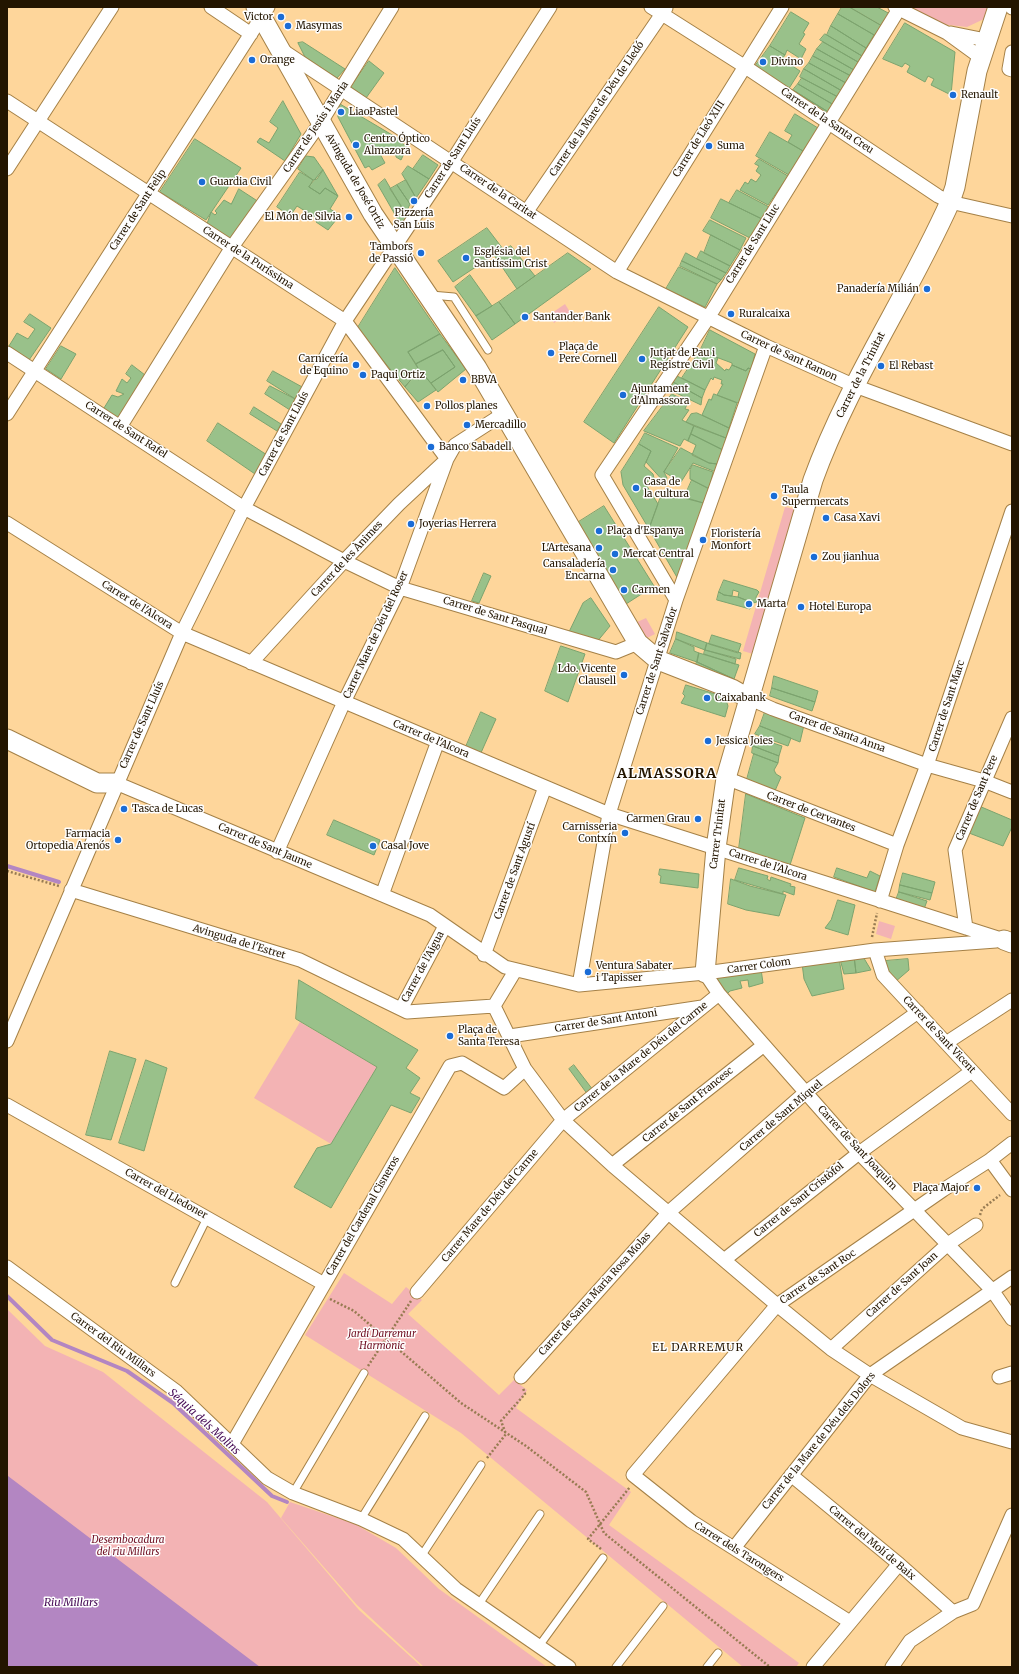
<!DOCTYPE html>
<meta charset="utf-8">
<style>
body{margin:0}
#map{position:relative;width:1019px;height:1674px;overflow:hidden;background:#fed69b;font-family:Merriweather,serif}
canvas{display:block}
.frame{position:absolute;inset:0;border:8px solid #231500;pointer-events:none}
</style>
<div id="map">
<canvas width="1019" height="1674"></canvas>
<div class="frame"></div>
</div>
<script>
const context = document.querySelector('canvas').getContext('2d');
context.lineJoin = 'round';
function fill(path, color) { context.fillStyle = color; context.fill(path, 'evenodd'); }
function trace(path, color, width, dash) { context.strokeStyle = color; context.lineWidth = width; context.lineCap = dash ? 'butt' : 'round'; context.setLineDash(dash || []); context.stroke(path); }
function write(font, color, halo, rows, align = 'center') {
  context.font = font + ' Merriweather,serif'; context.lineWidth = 3; context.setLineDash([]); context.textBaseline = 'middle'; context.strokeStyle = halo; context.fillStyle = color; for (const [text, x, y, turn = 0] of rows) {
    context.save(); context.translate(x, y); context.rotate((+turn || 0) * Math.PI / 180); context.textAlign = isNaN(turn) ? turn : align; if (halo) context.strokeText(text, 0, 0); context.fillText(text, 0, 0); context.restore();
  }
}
fill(new Path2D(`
 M911 7H990L984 19 967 27 940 24Z
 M565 304 570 312 554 323 549 315Z
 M785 507 794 509 753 654 743 651Z
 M646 618 655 634 645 639 635 623Z
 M879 921 895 926 891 939 876 934Z
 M300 1022 377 1067 331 1144 254 1098Z
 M344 1273 392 1304 406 1287 422 1300 408 1314 499 1395 514 1380 527 1390 516 1408 631 1492 609 1525 799 1663 796 1667H743L461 1433 305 1335Z
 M7 1309 45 1346 103 1372 267 1502 359 1610 422 1667H7Z
 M290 1502 355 1524 396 1548 439 1589 547 1667H424L357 1605 281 1518Z`), '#f3b3b4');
fill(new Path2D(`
 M7 1475 8 1476 260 1667H7Z`), '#b386c2');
trace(new Path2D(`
 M7 866 59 882
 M7 1296 52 1340 127 1371 173 1403 272 1496 287 1502`), '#b386c2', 4);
const building = new Path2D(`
 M842 7H849L882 26 876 36 838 14Z
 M850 7H877L892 15 883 26Z
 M791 12 809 23 803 33 805 34 799 44 806 49 801 59 787 50 785 55 770 46Z
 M838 14 874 35 866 48 831 26Z
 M905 23 955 52 951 95 931 85 934 79 928 76 925 82 907 72 910 66 905 63 902 67 883 59Z
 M831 26 866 48 862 56 827 35Z
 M825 34 862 56 858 62 820 40Z
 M303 42 345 69 337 78 305 57 298 43Z
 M823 42 858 62 854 70 817 49Z
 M770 46 785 55 782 59 800 71 788 90 753 69Z
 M817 49 854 70 851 76 813 56Z
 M813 56 851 76 846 83 809 63Z
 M369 61 384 73 366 98 351 87Z
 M809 63 846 83 842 91 804 69Z
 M804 69 842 91 838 97 800 77Z
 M802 78 838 97 834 105 798 84Z
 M798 84 834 105 830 113 793 90Z
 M793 90 830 113 827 118 791 94Z
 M283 101 301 134 285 161 257 142 260 138 269 143 278 128 270 122Z
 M340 104 404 142 402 143 407 147 401 160 396 157V155L386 149 380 154 385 163 372 170 369 166 365 168 338 117Z
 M795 114 818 128 803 151 788 142 792 135 785 131Z
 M770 132 803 151 789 175 756 156Z
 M195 139 241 168 206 220 160 192Z
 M423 155 438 165 429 179 413 169Z
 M306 156 314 157 323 170 317 179 313 180 298 169Z
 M759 159 788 176 768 205 740 190 745 182 748 184 751 179 756 182 761 175 756 171 759 166 755 164Z
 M408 166 429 179 416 198 402 174Z
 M323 170 338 196 325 188 320 194 309 187Z
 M300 172 313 180 309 187 320 194 325 188 338 196 330 209 340 215 328 230 316 222 318 219 297 206 290 216 277 207Z
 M385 179 406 215 404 216 407 218 401 225 378 185Z
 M406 180 416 198 410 204 397 185Z
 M397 185 410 204 406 213 390 189Z
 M239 189 259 202 233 242 207 224 211 212 215 215 217 213 215 211 224 200 231 204Z
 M737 190 769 207 762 219 729 203Z
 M721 199 762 219 750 238 711 218Z
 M710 220 746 238 740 250 703 231Z
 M487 228 503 249 453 282 438 261Z
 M711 235 740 250 730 266 704 253Z
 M511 246 535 276 517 289 494 255Z
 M701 251 730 266 726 273 697 259Z
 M568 253 591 269 515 324 499 302Z
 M686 253 697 259 726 273 721 280 682 261Z
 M682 261 721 280 717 284 680 266Z
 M679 267 717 284 705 307 666 289Z
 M395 268 440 334 408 352 419 370 405 387 357 329Z
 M470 275 492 306 476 316 455 287Z
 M499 302 515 324 492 340 476 316Z
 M659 307 688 327 614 443 584 422Z
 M30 314 51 328 29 360 9 346 17 333 28 339 35 329 24 322Z
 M710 330 755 354 751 369 748 368 746 371 732 365V363L700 351Z
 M440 334 466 369 438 392 431 383 455 367 443 350 416 364 408 352Z
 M61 346 76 354 61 379 46 369Z
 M443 350 455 367 431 383 419 370 416 364Z
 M700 351 718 358 716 363 725 371 726 369 729 370 732 365 746 371 748 368 751 369 741 404 717 395 723 384H721L722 380 714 377 713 380 711 378 705 390 682 378Z
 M132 365 145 375 119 419 104 410V408L112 395 118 397 124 394 116 391 122 379 127 383 131 378 126 374Z
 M273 371 304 388 297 400 267 381Z
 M415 376 418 380 425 376 436 390 418 402 405 387Z
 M677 376 705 390 702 398 673 382Z
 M673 382 702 398 701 405 670 390Z
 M270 386 297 400 290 410 265 394Z
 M672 394 688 402 685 409 689 410 682 420 694 426 688 441 684 439 680 446 644 431Z
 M714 394 737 403 729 428 702 415 709 399 711 400Z
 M254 407 281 424 277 431 250 414Z
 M697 413 729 428 726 438 686 422 691 414Z
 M218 423 267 455 255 474 207 441Z
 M694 426 726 438 723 450 691 434Z
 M645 433 678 448 664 472 667 478 665 483 646 462 651 451 639 444Z
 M691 434 723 450 717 464 709 463 692 455 696 445 688 441Z
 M639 444 651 451 644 466 653 474 654 478 645 483 658 504 649 529 623 485 621 472Z
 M681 448 709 463 717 464 716 472 693 463 681 482 664 472Z
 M693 465 713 472 709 489 690 479V470Z
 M692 480 712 490 707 504 684 498Z
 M663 491 707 504 678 579 649 529Z
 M604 506 654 586 626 604 577 523Z
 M484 573 491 576 479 603 472 601Z
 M724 580 757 590 759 592 756 597 757 602 753 603 738 597 739 592 733 590 732 596 724 595 719 592Z
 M719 592 724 595 738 597 751 602 750 609 717 600Z
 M591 598 610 626 596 643 568 634 583 603Z
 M677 632 707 643 705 650 676 639Z
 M712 635 741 644 738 653 709 644Z
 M676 639 694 647V651L699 653 697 662 670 653Z
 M707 643 741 653 740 659 705 650Z
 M561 646 585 654 568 702 545 691Z
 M705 650 736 659 735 664 704 654Z
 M699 653 739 665 734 679 697 662Z
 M697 662 734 679 733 683 695 666Z
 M774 676 818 691 815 702 772 688Z
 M686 685 725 697 728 706 725 717 681 703 685 696 683 694Z
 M772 688 815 702 812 711 770 696Z
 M481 712 496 719 480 755 465 749Z
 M765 712 804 725 800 742 760 726Z
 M760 726 791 738 788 746 755 734Z
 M755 737 782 746 779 756 753 746Z
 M753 746 779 756 778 763 752 753Z
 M754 754 778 763 774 770 776 774 781 777 774 793 746 783Z
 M746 794 805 818 790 865 741 850 739 848Z
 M979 806 1012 820V827L1003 846 969 833Z
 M334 820 380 840 374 855 327 835Z
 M739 868 768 876 767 879 770 881 771 877 791 884 790 886 795 887 794 895 783 891V894L735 880Z
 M837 868 867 878 870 871 880 876 875 892 834 877Z
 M660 869 699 874 698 888 660 883 661 876 659 875Z
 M903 873 935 882 932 893 900 885Z
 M731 879 750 886 786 895 779 916 746 910 728 904Z
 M900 885 932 893 930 900 899 892Z
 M899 892 927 901 924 909 896 900Z
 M838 900 855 905 848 935 825 928 831 920Z
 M862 955 871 970 856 973 854 956Z
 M854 956 856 973 844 974 840 959Z
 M839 958 844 989 812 996 804 979 802 963Z
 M908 959 909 970 895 982 887 974 885 961Z
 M761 969 763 983 749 987 748 980 740 981 742 988 730 991 726 995 716 983 715 976Z
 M299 980 418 1050 406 1068 420 1078 410 1093 420 1098 411 1113 391 1105 331 1208 294 1187 317 1148 331 1144 377 1067 296 1019Z
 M110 1051 136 1059 111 1140 86 1135Z
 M146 1060 167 1068 144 1151 119 1143Z
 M574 1065 593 1090 588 1095 569 1069Z`);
fill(building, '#99c18a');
trace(building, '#7ca36e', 1);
const lane = new Path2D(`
 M431 295 454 297 488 350
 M175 1283 207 1218
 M293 1493 364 1373
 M361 1519 425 1416
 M422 1555 481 1465
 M479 1604 540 1514
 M539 1646 603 1558
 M616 1667 663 1606
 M707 1667 718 1653`);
const street = new Path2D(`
 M211 7 251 34
 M651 7 744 66 938 196 950 202 1012 216
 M895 7 947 33 980 57
 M1011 7 1012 8
 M951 33 986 40
 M282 50 617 272 766 346 855 386 1012 444
 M1012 52 1009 69 1012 70
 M7 101 345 321 447 459
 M7 169 112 7
 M527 211 666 8
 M617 272 782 7
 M7 353 244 508 344 561 400 588 616 652 638 643
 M7 414 268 7
 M120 427 232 247 321 122 392 7
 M7 523 182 633 609 814 1004 940
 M676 600 602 475 708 318 899 9
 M251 663 344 561 399 504 444 462
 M748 698 773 709 927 765 984 781 1012 792
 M726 778 897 845
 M116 783 430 915 505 967 579 985 705 973 875 950 996 941
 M277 852 344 702 400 588 447 459 455 445 503 414
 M71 890 300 960 407 1012 494 1006 525 1069 563 1120 612 1165 777 1305 831 1349 870 1375 962 1428 1012 1442
 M382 895 438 741
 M880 901 897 845 927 765 1012 511
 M966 928 955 850 1012 718
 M875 950 883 975 1012 1114
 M484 955 545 787
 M705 973 719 994 859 1153 992 1290 1012 1319
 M579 985 609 814 676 600 766 346
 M494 1006 515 971
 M401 1009 445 926
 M510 1036 702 1007
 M7 1041 182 633 244 508 345 321 452 161 550 7
 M946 1043 1012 1000
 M7 1105 324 1284
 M990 1160 1012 1190
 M612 1165 764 1045
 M724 1260 859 1153 972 1071
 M7 1267 176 1391 267 1478 293 1493 361 1519 403 1539 456 1589 569 1667
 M417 1292 563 1120 719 994
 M831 1349 948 1244 976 1225
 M521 1377 669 1212 806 1092 918 1012
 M999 1377 1012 1373
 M232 1444 450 1066 462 1063 504 1088 525 1069
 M791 1475 899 1564 953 1612
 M734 1548 870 1375 1012 1277
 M850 1622 691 1521 633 1475 777 1305 943 1190 990 1160 1012 1143
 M813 1667 899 1564
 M892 1667 910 1641 953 1612 973 1604 1012 1515`);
const secondary = new Path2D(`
 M256 7 373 214 477 368 638 643 658 660 732 689 748 698
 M7 739 97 783H116
 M1004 940 1012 943
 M705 973 716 848 726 778 813 480C848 383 908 296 950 202L955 187 977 71 998 7`);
trace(lane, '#a58147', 9);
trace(street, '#a58147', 15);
trace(secondary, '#a58147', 21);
trace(new Path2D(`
 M7 871 59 886
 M872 937 877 913
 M980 1215 982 1209 1000 1195
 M330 1299 354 1311 461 1403 526 1446 586 1492 604 1533 770 1667
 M368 1366 411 1301
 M487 1458 506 1434 501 1421 525 1394 523 1388
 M601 1549 588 1539 630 1487`), '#977b52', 2.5, [2, 2]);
trace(lane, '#fff', 7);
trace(street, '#fff', 13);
trace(secondary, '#fff', 19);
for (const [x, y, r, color] of [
 [281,17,4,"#1a6cd6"],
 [288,26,4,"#1a6cd6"],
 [252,60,4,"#1a6cd6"],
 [763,62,4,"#1a6cd6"],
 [953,95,4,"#1a6cd6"],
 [341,112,4,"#1a6cd6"],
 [356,145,4,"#1a6cd6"],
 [709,146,4,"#1a6cd6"],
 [202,182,4,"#1a6cd6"],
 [414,201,4,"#1a6cd6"],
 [349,217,4,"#1a6cd6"],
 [421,253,4,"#1a6cd6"],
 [466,258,4,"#1a6cd6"],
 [927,289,4,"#1a6cd6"],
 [731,314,4,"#1a6cd6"],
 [525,317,4,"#1a6cd6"],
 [551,353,4,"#1a6cd6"],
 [642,359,4,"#1a6cd6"],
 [356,365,4,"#1a6cd6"],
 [881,366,4,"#1a6cd6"],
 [363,375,4,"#1a6cd6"],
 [463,380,4,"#1a6cd6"],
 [623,395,4,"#1a6cd6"],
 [427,406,4,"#1a6cd6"],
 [467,425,4,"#1a6cd6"],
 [431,447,4,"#1a6cd6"],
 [636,488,4,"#1a6cd6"],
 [774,496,4,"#1a6cd6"],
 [826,518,4,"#1a6cd6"],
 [411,524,4,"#1a6cd6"],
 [599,531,4,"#1a6cd6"],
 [703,540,4,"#1a6cd6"],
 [599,548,4,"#1a6cd6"],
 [615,554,4,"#1a6cd6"],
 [814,557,4,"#1a6cd6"],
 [613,570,4,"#1a6cd6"],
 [624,590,4,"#1a6cd6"],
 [749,604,4,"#1a6cd6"],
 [801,607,4,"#1a6cd6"],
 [624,675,4,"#1a6cd6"],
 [707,698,4,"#1a6cd6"],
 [708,741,4,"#1a6cd6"],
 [124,809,4,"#1a6cd6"],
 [698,819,4,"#1a6cd6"],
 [625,833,4,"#1a6cd6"],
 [118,840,4,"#1a6cd6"],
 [373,846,4,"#1a6cd6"],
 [588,972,4,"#1a6cd6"],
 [450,1036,4,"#1a6cd6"],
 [977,1188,4,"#1a6cd6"]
]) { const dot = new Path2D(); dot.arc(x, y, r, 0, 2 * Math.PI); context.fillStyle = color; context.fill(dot); trace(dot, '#fefefe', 1.5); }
write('10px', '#231500', '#fefefe', [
 ["Victor",273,17,"right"],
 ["Masymas",296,26],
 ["Orange",260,60],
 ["Divino",771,62],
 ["Renault",961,95],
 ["LiaoPastel",349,112],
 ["Centro Óptico",364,139],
 ["Almazora",364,151],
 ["Suma",717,146],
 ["Guardia Civil",210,182],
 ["Pizzería",414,213,"center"],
 ["San Luis",414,225,"center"],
 ["El Món de Silvia",341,217,"right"],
 ["Tambors",413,247,"right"],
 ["de Passió",413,259,"right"],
 ["Església del",474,252],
 ["Santíssim Crist",474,264],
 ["Panadería Milián",919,289,"right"],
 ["Ruralcaixa",739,314],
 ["Santander Bank",533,317],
 ["Plaça de",559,347],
 ["Pere Cornell",559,359],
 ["Jutjat de Pau i",650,353],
 ["Registre Civil",650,365],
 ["Carnicería",348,359,"right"],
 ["de Equino",348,371,"right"],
 ["El Rebast",889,366],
 ["Paqui Ortiz",371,375],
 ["BBVA",471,380],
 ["Ajuntament",631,389],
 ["d'Almassora",631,401],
 ["Pollos planes",435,406],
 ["Mercadillo",475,425],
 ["Banco Sabadell",439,447],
 ["Casa de",644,482],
 ["la cultura",644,494],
 ["Taula",782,490],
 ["Supermercats",782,502],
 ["Casa Xavi",834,518],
 ["Joyerias Herrera",419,524],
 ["Plaça d'Espanya",607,531],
 ["Floristería",711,534],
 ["Monfort",711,546],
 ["L'Artesana",591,548,"right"],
 ["Mercat Central",623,554],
 ["Zou jianhua",822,557],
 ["Cansaladería",605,564,"right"],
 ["Encarna",605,576,"right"],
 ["Carmen",632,590],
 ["Marta",757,604],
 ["Hotel Europa",809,607],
 ["Ldo. Vicente",616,669,"right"],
 ["Clausell",616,681,"right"],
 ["Caixabank",715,698],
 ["Jessica Joies",716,741],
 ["Tasca de Lucas",132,809],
 ["Carmen Grau",690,819,"right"],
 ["Carnisseria",617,827,"right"],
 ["Contxín",617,839,"right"],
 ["Farmacia",110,834,"right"],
 ["Ortopedia Arenós",110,846,"right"],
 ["Casal Jove",381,846],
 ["Ventura Sabater",596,966],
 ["i Tapisser",596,978],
 ["Plaça de",458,1030],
 ["Santa Teresa",458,1042],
 ["Plaça Major",969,1188,"right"]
], 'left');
write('10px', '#231500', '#fefefe', [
 ["Carrer de la Mare de Déu de Lledó",597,109,-56],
 ["Carrer de la Santa Creu",827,121,34],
 ["Carrer de Jesús i Maria",316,127,-56],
 ["Carrer de Lleó XIII",699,139,-58],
 ["Carrer de Sant Lluís",453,158,-57],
 ["Avinguda de José Ortiz",355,181,60],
 ["Carrer de la Caritat",498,192,34],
 ["Carrer de Sant Felip",138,210,-57],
 ["Carrer de Sant Lluc",753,244,-58],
 ["Carrer de la Puríssima",248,258,33],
 ["Carrer de Sant Ramon",789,356,25],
 ["Carrer de la Trinitat",861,375,-63],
 ["Carrer de Sant Rafel",126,430,33],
 ["Carrer de Sant Lluís",284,434,-62],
 ["Carrer de les Ànimes",347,559,-47],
 ["Carrer de l'Alcora",137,605,32],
 ["Carrer de Sant Pasqual",495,616,17],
 ["Carrer Mare de Déu del Roser",376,635,-65],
 ["Carrer de Sant Salvador",657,661,-72],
 ["Carrer de Sant Marc",947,706,-72],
 ["Carrer de Sant Lluís",142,725,-66],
 ["Carrer de Santa Anna",837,732,20],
 ["Carrer de l'Alcora",431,739,23],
 ["Carrer de Sant Pere",977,798,-67],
 ["Carrer de Cervantes",811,812,21],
 ["Carrer Trinitat",718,834,-83],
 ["Carrer de Sant Jaume",265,846,23],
 ["Carrer de l'Alcora",768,865,18],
 ["Carrer de Sant Agustí",515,871,-70],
 ["Avinguda de l'Estret",239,942,17],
 ["Carrer Colom",759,966,-8],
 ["Carrer de l'Aigua",423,967,-62],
 ["Carrer de Sant Antoni",606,1021,-9],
 ["Carrer de Sant Vicent",939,1035,47],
 ["Carrer de la Mare de Déu del Carme",641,1057,-39],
 ["Carrer de Sant Francesc",688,1105,-39],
 ["Carrer de Sant Miquel",781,1116,-40],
 ["Carrer de Sant Joaquim",857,1148,47],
 ["Carrer del Lledoner",166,1194,29],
 ["Carrer de Sant Cristòfol",799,1200,-39],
 ["Carrer Mare de Déu del Carme",490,1206,-50],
 ["Carrer del Cardenal Cisneros",363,1216,-60],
 ["Carrer de Sant Roc",818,1277,-34],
 ["Carrer de Sant Joan",902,1285,-42],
 ["Carrer de Santa Maria Rosa Molas",595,1294,-48],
 ["Carrer del Riu Millars",113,1345,36],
 ["Carrer de la Mare de Déu dels Dolors",819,1441,-51],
 ["Carrer del Molí de Baix",872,1543,40],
 ["Carrer dels Tarongers",739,1552,32]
]);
write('italic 10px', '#700f22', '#fefefe', [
 ["Jardí Darremur",382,1334],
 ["Harmònic",382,1346],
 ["Desembocadura",128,1540],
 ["del riu Millars",128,1552]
]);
context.letterSpacing = '1px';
write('11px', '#231500', '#fefefe', [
 ["EL DARREMUR",698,1348]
]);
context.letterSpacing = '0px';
write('italic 11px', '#460b56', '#fefefe', [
 ["Séquia dels Molins",204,1422,42],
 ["Riu Millars",71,1603]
]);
context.letterSpacing = '1px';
write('bold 14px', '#231500', '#fefefe', [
 ["ALMASSORA",667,774]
]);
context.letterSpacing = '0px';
</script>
